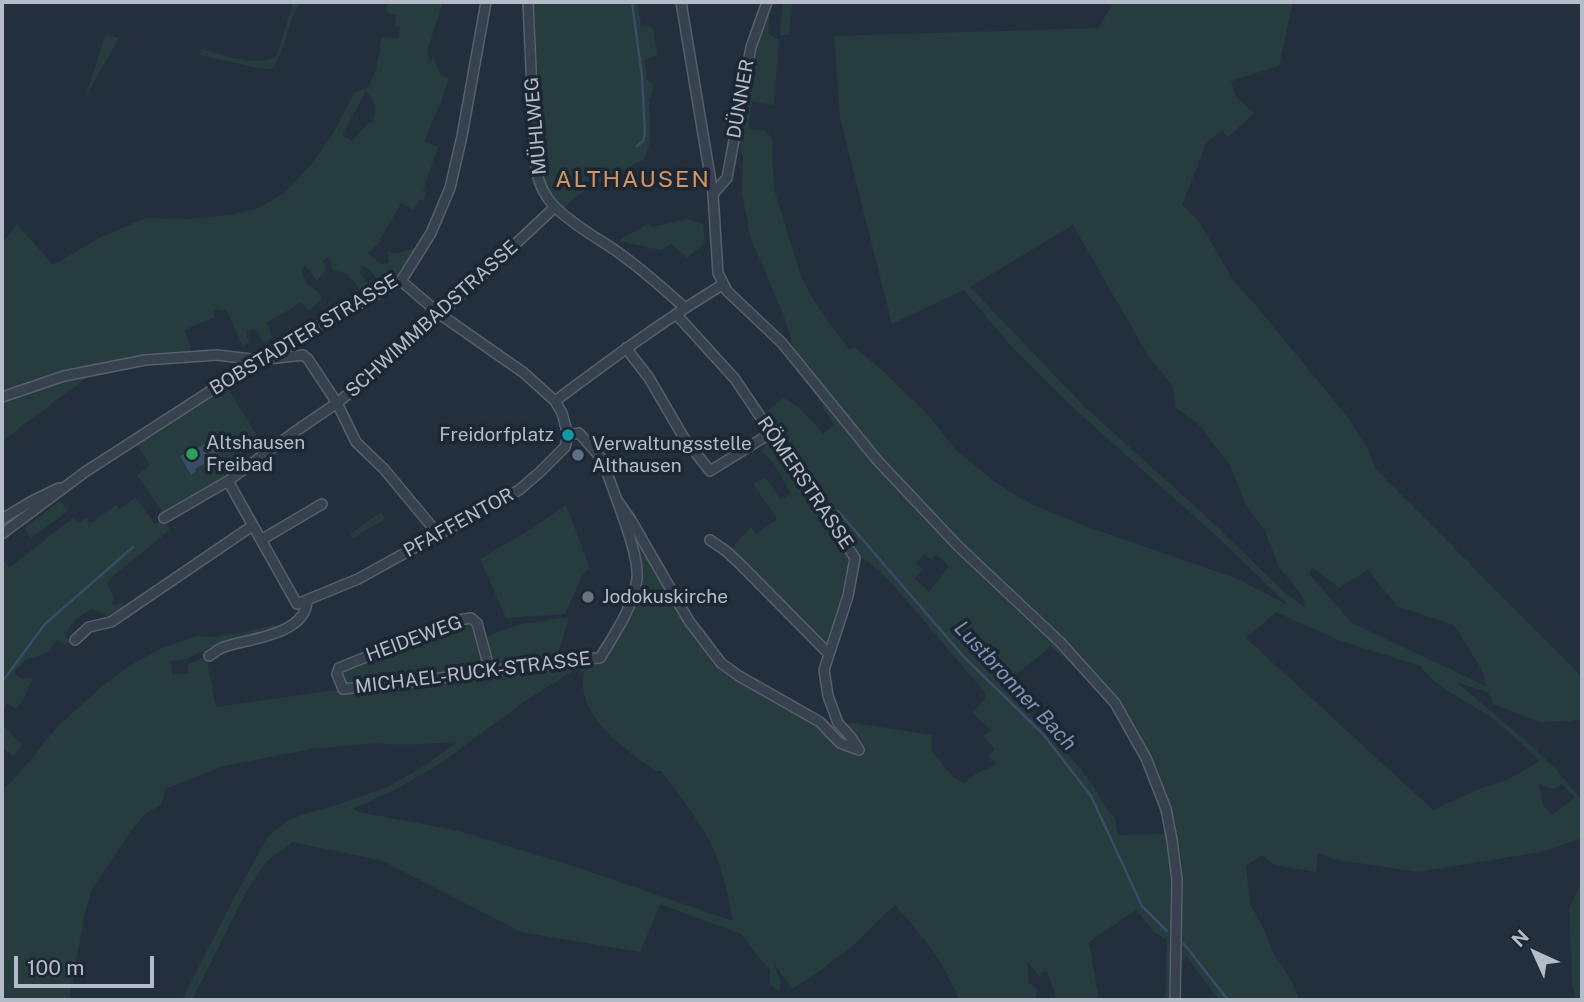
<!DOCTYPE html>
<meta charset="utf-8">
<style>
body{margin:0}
#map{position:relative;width:1584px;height:1002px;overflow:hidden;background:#242f3e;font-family:"Public Sans",sans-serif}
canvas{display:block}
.frame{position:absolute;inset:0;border:4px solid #b4bcc9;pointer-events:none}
.north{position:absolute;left:1500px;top:918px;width:70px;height:70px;-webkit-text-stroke:5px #1d2633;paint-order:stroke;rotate:315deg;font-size:19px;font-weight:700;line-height:28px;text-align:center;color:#b4bcc9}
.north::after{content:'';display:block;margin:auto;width:24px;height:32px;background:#b4bcc9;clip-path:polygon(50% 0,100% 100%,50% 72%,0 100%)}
.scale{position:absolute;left:14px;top:956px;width:140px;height:32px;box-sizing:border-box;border:4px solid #b4bcc9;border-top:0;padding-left:9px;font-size:21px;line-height:24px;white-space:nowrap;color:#b4bcc9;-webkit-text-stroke:5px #1d2633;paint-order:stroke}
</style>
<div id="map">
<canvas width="1584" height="1002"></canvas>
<div class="frame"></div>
<div class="north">N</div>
<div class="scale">100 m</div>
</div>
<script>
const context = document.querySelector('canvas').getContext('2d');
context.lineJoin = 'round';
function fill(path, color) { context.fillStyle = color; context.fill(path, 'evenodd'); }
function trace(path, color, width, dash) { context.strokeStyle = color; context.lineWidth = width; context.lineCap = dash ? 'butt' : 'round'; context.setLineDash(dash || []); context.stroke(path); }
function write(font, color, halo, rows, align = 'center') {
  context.font = font + ' "Public Sans",sans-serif'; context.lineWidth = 7; context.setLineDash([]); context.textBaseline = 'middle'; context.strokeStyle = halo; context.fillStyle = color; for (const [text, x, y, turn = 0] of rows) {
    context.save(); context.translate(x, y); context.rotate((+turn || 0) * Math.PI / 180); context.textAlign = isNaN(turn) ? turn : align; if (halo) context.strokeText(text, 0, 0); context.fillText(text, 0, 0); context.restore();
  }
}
fill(new Path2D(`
 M293 2H301C286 22 287 49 272 69L253 67 200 55 201 49C220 54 261 69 277 55Z
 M388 2H443L427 51 430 61 434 59 441 75 449 79 441 103 427 133 425 142 438 147 423 191 427 193 423 201 420 199 414 210 401 203 378 244 368 253 381 264 389 263 387 251 396 254 414 248 419 251 401 281 386 289 368 268 361 266 360 274 369 286 363 292 347 274 333 270 329 257 323 261 326 270 317 281 305 265 301 272 307 284 319 293 322 299 309 311 301 302 284 313 266 322 273 338 264 343 259 334 254 329 246 332 249 343 243 347 226 309 222 311 219 309 213 311 215 317 184 330 190 345 191 357 98 369 2 441V243L17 224 53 265 99 238 146 218 189 219 229 215 256 209 283 194 311 165 334 132 354 93 368 87 376 70 382 37 399 38 400 27 395 26 396 16 386 12ZM366 91C375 102 379 108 372 122L367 124 352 141 342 135Z
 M528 2H638L641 26 648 25 655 30 654 37 658 55 645 60 647 79 653 84 651 99 649 97 650 143 644 159 578 195 560 211 538 177Z
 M783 2H792L789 35H780Z
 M1114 2H1293L1279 66 1231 81 1236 97 1254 113 1228 137 1222 130 1207 142 1182 205 1199 221 1233 280 1258 308 1350 420 1369 451 1375 468 1582 677V719L1569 721 1540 722 1493 704 1488 692 1458 683 1534 748 1554 767 1580 798 1582 802V838L1541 852 1418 872 1332 859 1318 853 1316 872 1275 865 1262 855 1246 866 1250 904 1264 930 1272 951 1291 980 1300 1000H1219L1186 956 1176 969 1175 1000H1165L1167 940 1154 932 1136 910 1089 942 1099 1000H1057L1047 971 1040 973 1042 979 1027 962 1029 983 1037 989 1035 1000H959C945 964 922 934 895 905L850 948 821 970 792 989 772 961 781 982 779 991 769 983 770 971 741 934 660 904 640 952 521 932 383 861 293 842 266 862 245 894 192 1000H182L237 892 268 837 287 821 304 814 343 803 390 786 427 764 457 742 398 745 377 743 311 749 224 766 165 789 161 805 146 813 133 828 92 889 85 913 69 1000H2V791L24 768 57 727 107 682 136 662 160 649 196 636 215 637 250 631 274 624 278 634 221 648 215 645 187 659 171 661 172 675 188 673V664L209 656 207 662 216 707 342 689 337 674 471 618 491 671 600 658 627 613 637 578 633 548 639 534 689 621 721 663 820 722 840 743 858 750 838 723H855L931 735 932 752 954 778 965 783C975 772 984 771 996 764L988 756 995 749 983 737 991 730 972 713 986 698V694L896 588 869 562 854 554 855 558 828 653 732 557 734 545 751 527 756 534 777 519 754 485 755 483 765 477 781 500 791 494 774 464 761 451 770 433 760 417 783 398C801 406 810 419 823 434L834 425 782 343 793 346 784 316 751 239 742 194 743 156 735 135 751 47 767 3 770 9 768 33 779 40 774 105 752 102 749 129 766 131 772 139 774 189 801 276 813 299 849 350 854 347 881 369 928 415 956 450 995 482 1029 503 1085 526 1238 579 1288 605 1224 543 1078 412 1010 345 964 290 892 324 840 118 834 36 1098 28ZM1073 225 1149 357 1173 387 1175 407 1198 424 1229 464 1246 504 1265 531 1279 567 1303 597 1305 607 1286 594 1211 521 1084 406 970 287ZM924 554 931 560 936 555 949 566 929 592 915 579 923 569 916 563ZM1312 567 1339 588 1368 570 1397 606 1454 625 1482 670 1486 686 1352 623 1309 574ZM1276 612 1338 640 1420 666C1436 688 1464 699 1486 714 1505 728 1524 745 1540 761L1507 780 1481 788 1433 810 1246 638ZM1049 645C1077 668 1106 697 1126 728 1142 753 1160 805 1165 834L1118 835 1115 818 1107 810 1096 790 1080 768 1006 689 1007 682 1049 648ZM576 669 584 672C583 677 582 683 583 688 587 723 629 753 656 771H662C677 794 695 814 708 838 722 863 727 893 733 921L573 866 459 831 359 812 353 809 398 788 441 763 525 701ZM1562 784 1575 798 1552 815 1543 805 1539 785 1555 789Z
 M105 35 119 38 86 96Z
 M687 219 703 224 705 243 687 258 672 244 661 250 618 241 641 228 646 223 652 227Z
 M227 387 261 442 219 467 226 479 164 515 137 475 150 465 136 443Z
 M135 497 155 524 164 518 170 530 113 576 107 584 115 599 111 602 114 606 121 603 128 610 111 622 104 614 91 609 75 620 65 634 70 642 66 645 57 640 49 652 25 660 14 672 20 678H33L22 702 16 709 7 703 2 711V559L10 567 73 518 78 523 86 518 91 523 116 505 119 509Z
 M60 501 68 511 31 538 24 528Z
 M566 505 590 568 583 574 565 614 506 618 480 559 534 527Z
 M381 512 385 519 353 538 350 534Z
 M569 617 556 660 492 669 483 638 520 624Z
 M2 724 22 745 14 756 2 748Z
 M1582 882V1000H1576L1572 984 1569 908Z`), '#263c3f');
fill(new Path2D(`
 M211 440 220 455 195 469 196 472 191 475 180 456 184 454 186 455Z`), '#394c67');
trace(new Path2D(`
 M632 2 642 77 645 134 643 141 637 146
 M838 511 964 657 1043 734 1091 796 1142 906 1167 931
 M2 682 45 624 133 547
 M1184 944 1228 1000`), '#394c67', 2.5);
const minor = new Path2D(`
 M528 2 535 159C536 173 540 188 549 200 561 216 591 235 609 246 636 264 661 286 685 308
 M681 2 713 194 718 273 727 291 782 343 877 460 958 546 1060 642 1115 703 1146 758 1166 809 1172 840 1177 880 1175 1000
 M713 194 727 178 751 47 767 2
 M676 314 735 379 855 558 848 596 824 670 828 696 838 723 850 736 859 750
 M626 348 649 378 684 438 710 471 771 433
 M2 397 64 376 145 360 217 355 259 360 303 355 308 359 337 403 356 442 384 469 438 534
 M555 401C610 360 664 320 722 285
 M568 435 579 433 602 459 617 500 631 520 689 621 721 663 739 676 820 722 840 743 859 750
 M228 481 297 604 358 579 519 490 540 472 565 447 568 435 562 413 555 401 524 373 441 315 401 281
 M164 518 228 481 293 433 337 403 400 352 555 207
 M2 519 32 501 59 488
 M2 534 85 472 274 350 401 281 431 233 450 188 462 136 486 2
 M261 540 322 504
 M710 540 726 551 739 563 828 653
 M75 640 89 627 111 622 252 526
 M209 656C214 653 218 649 224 647 247 639 307 635 307 600
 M490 671 477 623 471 618 459 620 351 663 339 668 337 674 343 689 413 682 510 668 566 663 579 659 600 658C614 635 634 606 637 579 639 558 624 520 617 500`);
trace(minor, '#565f6c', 12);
trace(minor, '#38414e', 9);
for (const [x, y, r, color] of [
 [568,435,7,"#0f9aa8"],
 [192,454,7,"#2e9e5b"],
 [578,455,7,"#5c6f8a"],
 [588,597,7,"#6b7280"]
]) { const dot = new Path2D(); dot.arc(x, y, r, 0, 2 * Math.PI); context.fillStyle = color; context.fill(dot); trace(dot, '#1d2633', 2.5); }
write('19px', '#b4bcc9', '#1d2633', [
 ["DÜNNER",741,99,-80],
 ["MÜHLWEG",536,126,-95],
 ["SCHWIMMBADSTRASSE",432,319,-42],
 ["BOBSTADTER STRASSE",304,335,-31],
 ["RÖMERSTRASSE",805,483,56],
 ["PFAFFENTOR",459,523,-29],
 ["HEIDEWEG",414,639,-20],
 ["MICHAEL-RUCK-STRASSE",473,673,-7]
]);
write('19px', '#b4bcc9', '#1d2633', [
 ["Freidorfplatz",554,435,"right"],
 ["Altshausen",206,443],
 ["Freibad",206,465],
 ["Verwaltungsstelle",592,444],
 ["Althausen",592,466],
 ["Jodokuskirche",602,597]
], 'left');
write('italic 21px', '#7c92b1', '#1d2633', [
 ["Lustbronner Bach",1015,686,47]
]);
context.letterSpacing = '2px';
write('23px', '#d59563', '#1d2633', [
 ["ALTHAUSEN",633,180]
]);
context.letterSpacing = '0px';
</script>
